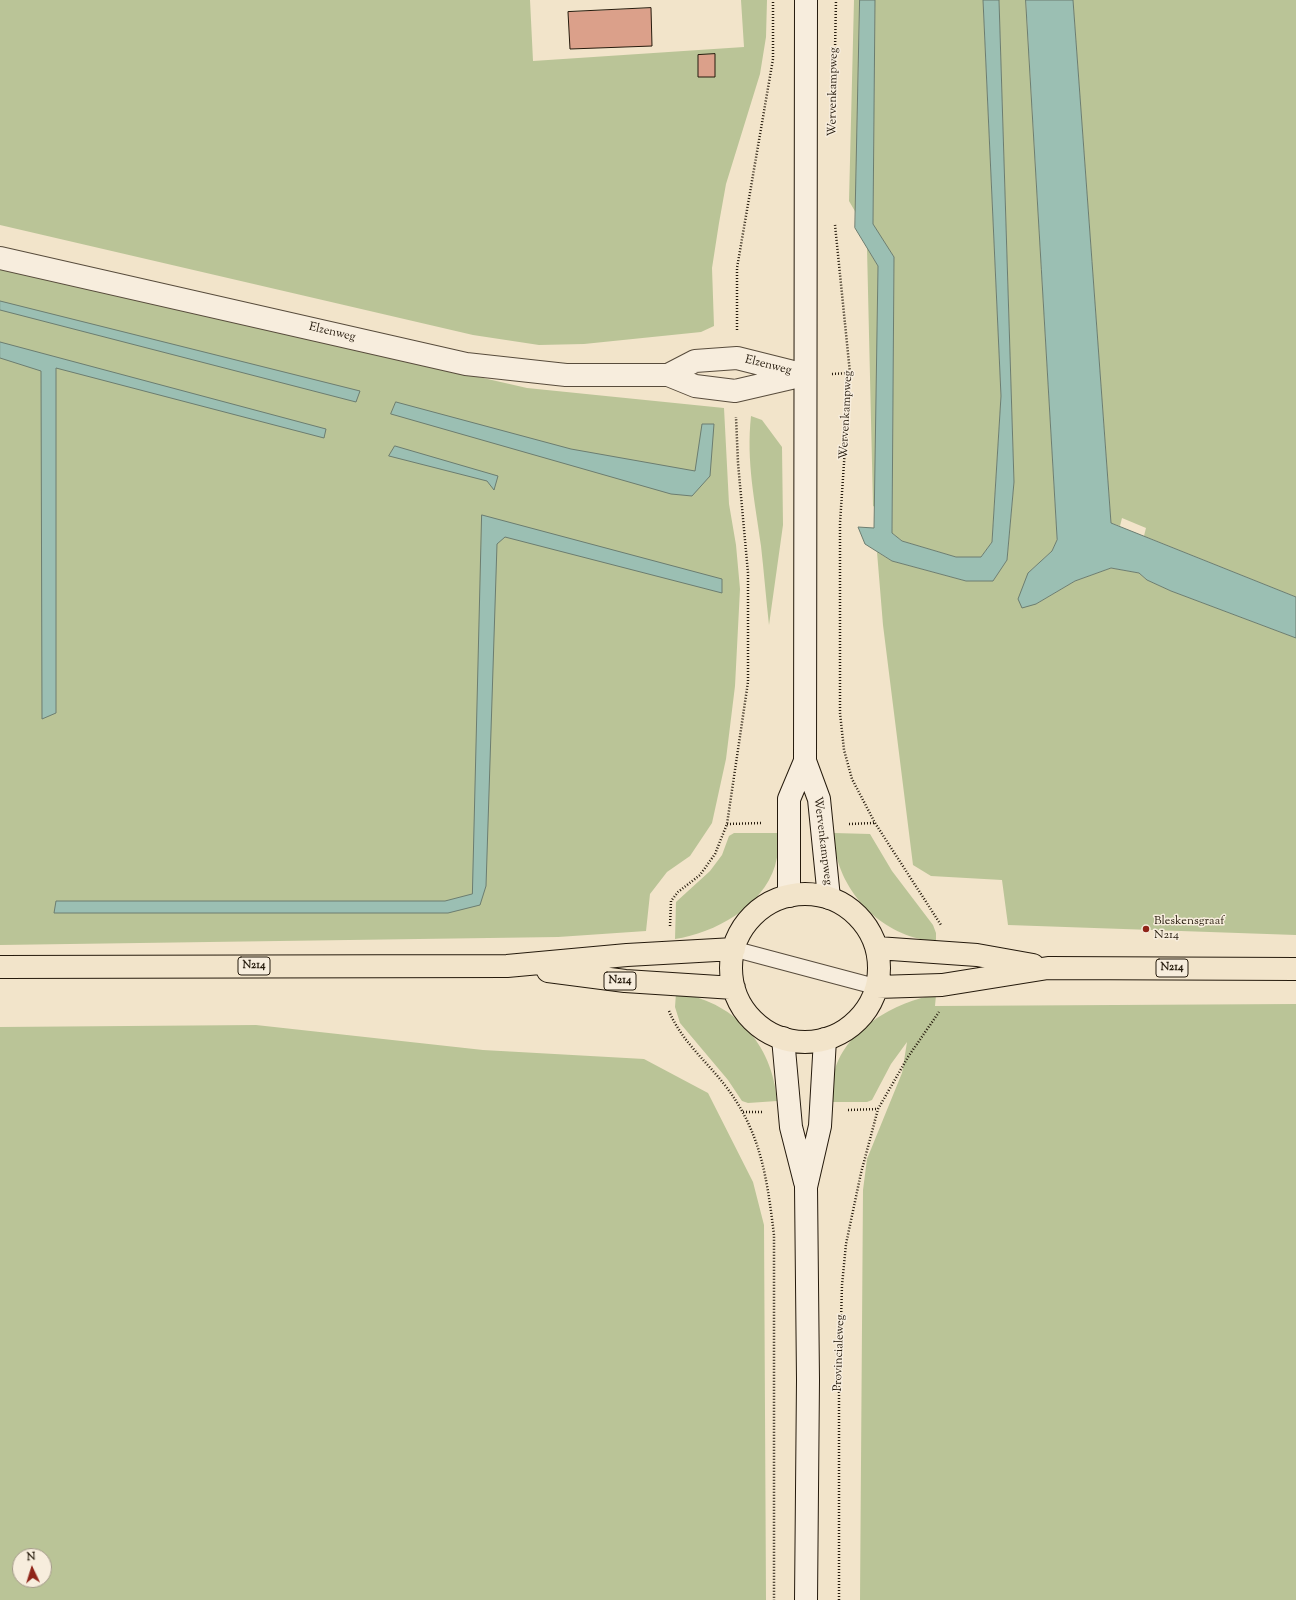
<!DOCTYPE html>
<style>
body{margin:0}
#map{position:relative;width:1296px;height:1600px;overflow:hidden;background:#f2e4ca;font-family:"Sorts Mill Goudy",serif}
canvas{display:block}
.north{position:absolute;left:12px;top:1548px;width:40px;height:40px;box-sizing:border-box;background:#f7eddd;border:1px solid #a39989;border-radius:50%;rotate:356deg;font-size:11px;font-weight:700;line-height:16px;text-align:center;color:#251a0c}
.north::after{content:'';display:block;margin:auto;width:14px;height:18px;background:#8f2418;clip-path:polygon(50% 0,100% 100%,50% 72%,0 100%)}
</style>
<div id="map">
<canvas width="1296" height="1600"></canvas>
<div class="north">N</div>
</div>
<script>
const context = document.querySelector('canvas').getContext('2d');
context.lineJoin = 'round';
function fill(path, color) { context.fillStyle = color; context.fill(path, 'evenodd'); }
function trace(path, color, width, dash) { context.strokeStyle = color; context.lineWidth = width; context.lineCap = dash ? 'butt' : 'round'; context.setLineDash(dash || []); context.stroke(path); }
function write(font, color, halo, rows, align = 'center') {
  context.font = font + ' "Sorts Mill Goudy",serif'; context.lineWidth = 3; context.setLineDash([]); context.textBaseline = 'middle'; context.strokeStyle = halo; context.fillStyle = color; for (const [text, x, y, turn = 0] of rows) {
    context.save(); context.translate(x, y); context.rotate((+turn || 0) * Math.PI / 180); context.textAlign = isNaN(turn) ? turn : align; if (halo) context.strokeText(text, 0, 0); context.fillText(text, 0, 0); context.restore();
  }
}
fill(new Path2D(`
 M0 0H530L533 61 744 47 741 0H767L766 37 760 74 726 184 719 223 712 268 714 326 701 332 584 344 539 345 473 335 0 225Z
 M854 0H860L856 213 849 201Z
 M875 0H983L1001 396 992 542 981 557H956L902 541 892 533 894 257 873 225Z
 M999 0H1026L1057 540 1052 551 1028 573 1036 604 1075 581 1111 568 1139 573 1147 580 1171 591 1296 638V935L1008 925 1002 880 931 876 913 865 883 625 877 552 892 561 966 581H993L1007 560 1014 482Z
 M1073 0H1296V597L1144 536 1146 528 1122 518 1120 526 1111 523Z
 M867 248 878 266 875 507 873 506Z
 M0 268 527 388 724 408 729 504 736 545 740 589 735 686 726 759 712 823 690 856 667 872 650 894 646 931 558 937 0 945Z
 M751 416 762 420 782 447 783 525 769 625C766 599 764 572 761 546 755 501 746 462 751 416Z
 M734 833H780C779 844 778 855 775 866 762 907 715 933 675 939L676 902 710 871 722 855 729 836Z
 M834 833 870 834 892 871 933 925 936 933V941C889 939 846 900 836 854 835 847 835 840 834 833Z
 M676 993C733 1000 773 1044 777 1101L748 1103 742 1101 728 1080 680 1023 675 1007Z
 M936 995 935 1006 1296 1004V1600H860L863 1190 867 1159 902 1073 907 1042 891 1064 872 1100 867 1102H831C832 1093 832 1083 834 1074 843 1031 896 1001 936 995Z
 M256 1025 483 1050 644 1059 708 1093 753 1182 764 1225 766 1600H0V1027ZM20 1556H44V1580H20Z`), '#bac497');
const water = new Path2D(`
 M860 0H875L873 224 894 257 892 533 902 541 956 557H981L992 542 1001 396 983 0H999L1014 482 1007 560 993 581H966L892 561 865 544 858 527 874 528 878 266 855 228Z
 M1026 0H1073L1111 523 1296 597V638L1171 591 1147 580 1139 573 1111 568 1075 581 1036 604 1022 608 1018 599 1028 573 1052 551 1057 540Z
 M0 301 360 391 356 402 0 310Z
 M0 342 326 429 324 438 56 368V713L42 719 41 371 0 358Z
 M396 402 571 449 695 471 702 424H714L710 476 692 496 671 494 391 414Z
 M395 446 498 476 494 490 487 481 389 456Z
 M482 515 722 579V593L505 537 497 544 486 886 480 905 448 913H54L56 901H445L472 894Z`);
fill(water, '#9bbfb3');
trace(water, '#6c7d70', 1);
const building = new Path2D(`
 M651 8 652 46 570 49 568 12Z
 M715 54V77H698V55Z`);
fill(building, '#dba08a');
trace(building, '#251a0c', 1);
const lane = new Path2D(`
 M734 949 877 987`);
const street = new Path2D(`
 M0 258 466 364 566 375H668L695 386 735 391 804 375
 M668 375 695 361 737 358 801 374`);
const secondary = new Path2D(`
 M805 761 819 799 829 898
 M789 896V799L805 761 806 0
 M783 1038 791 1127 805 1182
 M806 1600 808 1380 806 1187 820 1126 825 1039`);
const primary = new Path2D(`
 M731 968a74 74 0 1 1 148 0a74 74 0 1 1-148 0Z
 M877 948 977 955 1033 965
 M0 967 507 966 627 955 734 949
 M548 971 625 981 734 988
 M877 987 942 985 1048 968 1296 969`);
trace(lane, '#584c3c', 17);
trace(street, '#584c3c', 24);
trace(secondary, '#251a0c', 24);
trace(primary, '#251a0c', 24);
trace(new Path2D(`
 M835 51 836 0
 M835 225 850 373 840 523V713L844 750 852 779 875 823 941 925
 M737 330V268L773 59V0
 M832 374 850 373
 M727 824 762 823
 M849 824 874 823
 M670 926 671 901 678 892 700 875 715 854 727 824 748 682V573L738 463 736 417
 M669 1011C681 1040 705 1060 724 1084 761 1131 767 1178 774 1235V1600
 M848 1110 878 1109
 M743 1112H763
 M839 1600V1391L842 1285 846 1244 861 1173 878 1109 908 1057 939 1012`), '#251a0c', 2.5, [1, 2]);
trace(lane, '#f7eddd', 15);
trace(street, '#f7eddd', 22);
trace(secondary, '#f7eddd', 22);
trace(primary, '#f2e4ca', 22);
for (const [x, y, r, color] of [
 [1146,929,4,"#8f2418"]
]) { const dot = new Path2D(); dot.arc(x, y, r, 0, 2 * Math.PI); context.fillStyle = color; context.fill(dot); trace(dot, '#f7eddd', 1.5); }
for (const [x, y, w] of [
 [254,966,32],
 [1172,968,32],
 [620,981,32]
]) { const box = new Path2D(); box.roundRect(x - w / 2, y - 9, w, 18, 3); context.fillStyle = '#f7eddd'; context.fill(box); trace(box, '#251a0c', 1); }
write('bold 11px', '#251a0c', null, [
 ["N214",254,966],
 ["N214",1172,968],
 ["N214",620,981]
]);
write('12px', '#251a0c', '#f7eddd', [
 ["Wervenkampweg",834,92,-89],
 ["Elzenweg",332,333,13],
 ["Elzenweg",768,366,14],
 ["Wervenkampweg",847,415,-87],
 ["Wervenkampweg",822,841,83],
 ["Provincialeweg",840,1353,-88]
]);
write('12px', '#251a0c', '#f7eddd', [
 ["Bleskensgraaf",1154,922],
 ["N214",1154,936]
], 'left');
</script>
